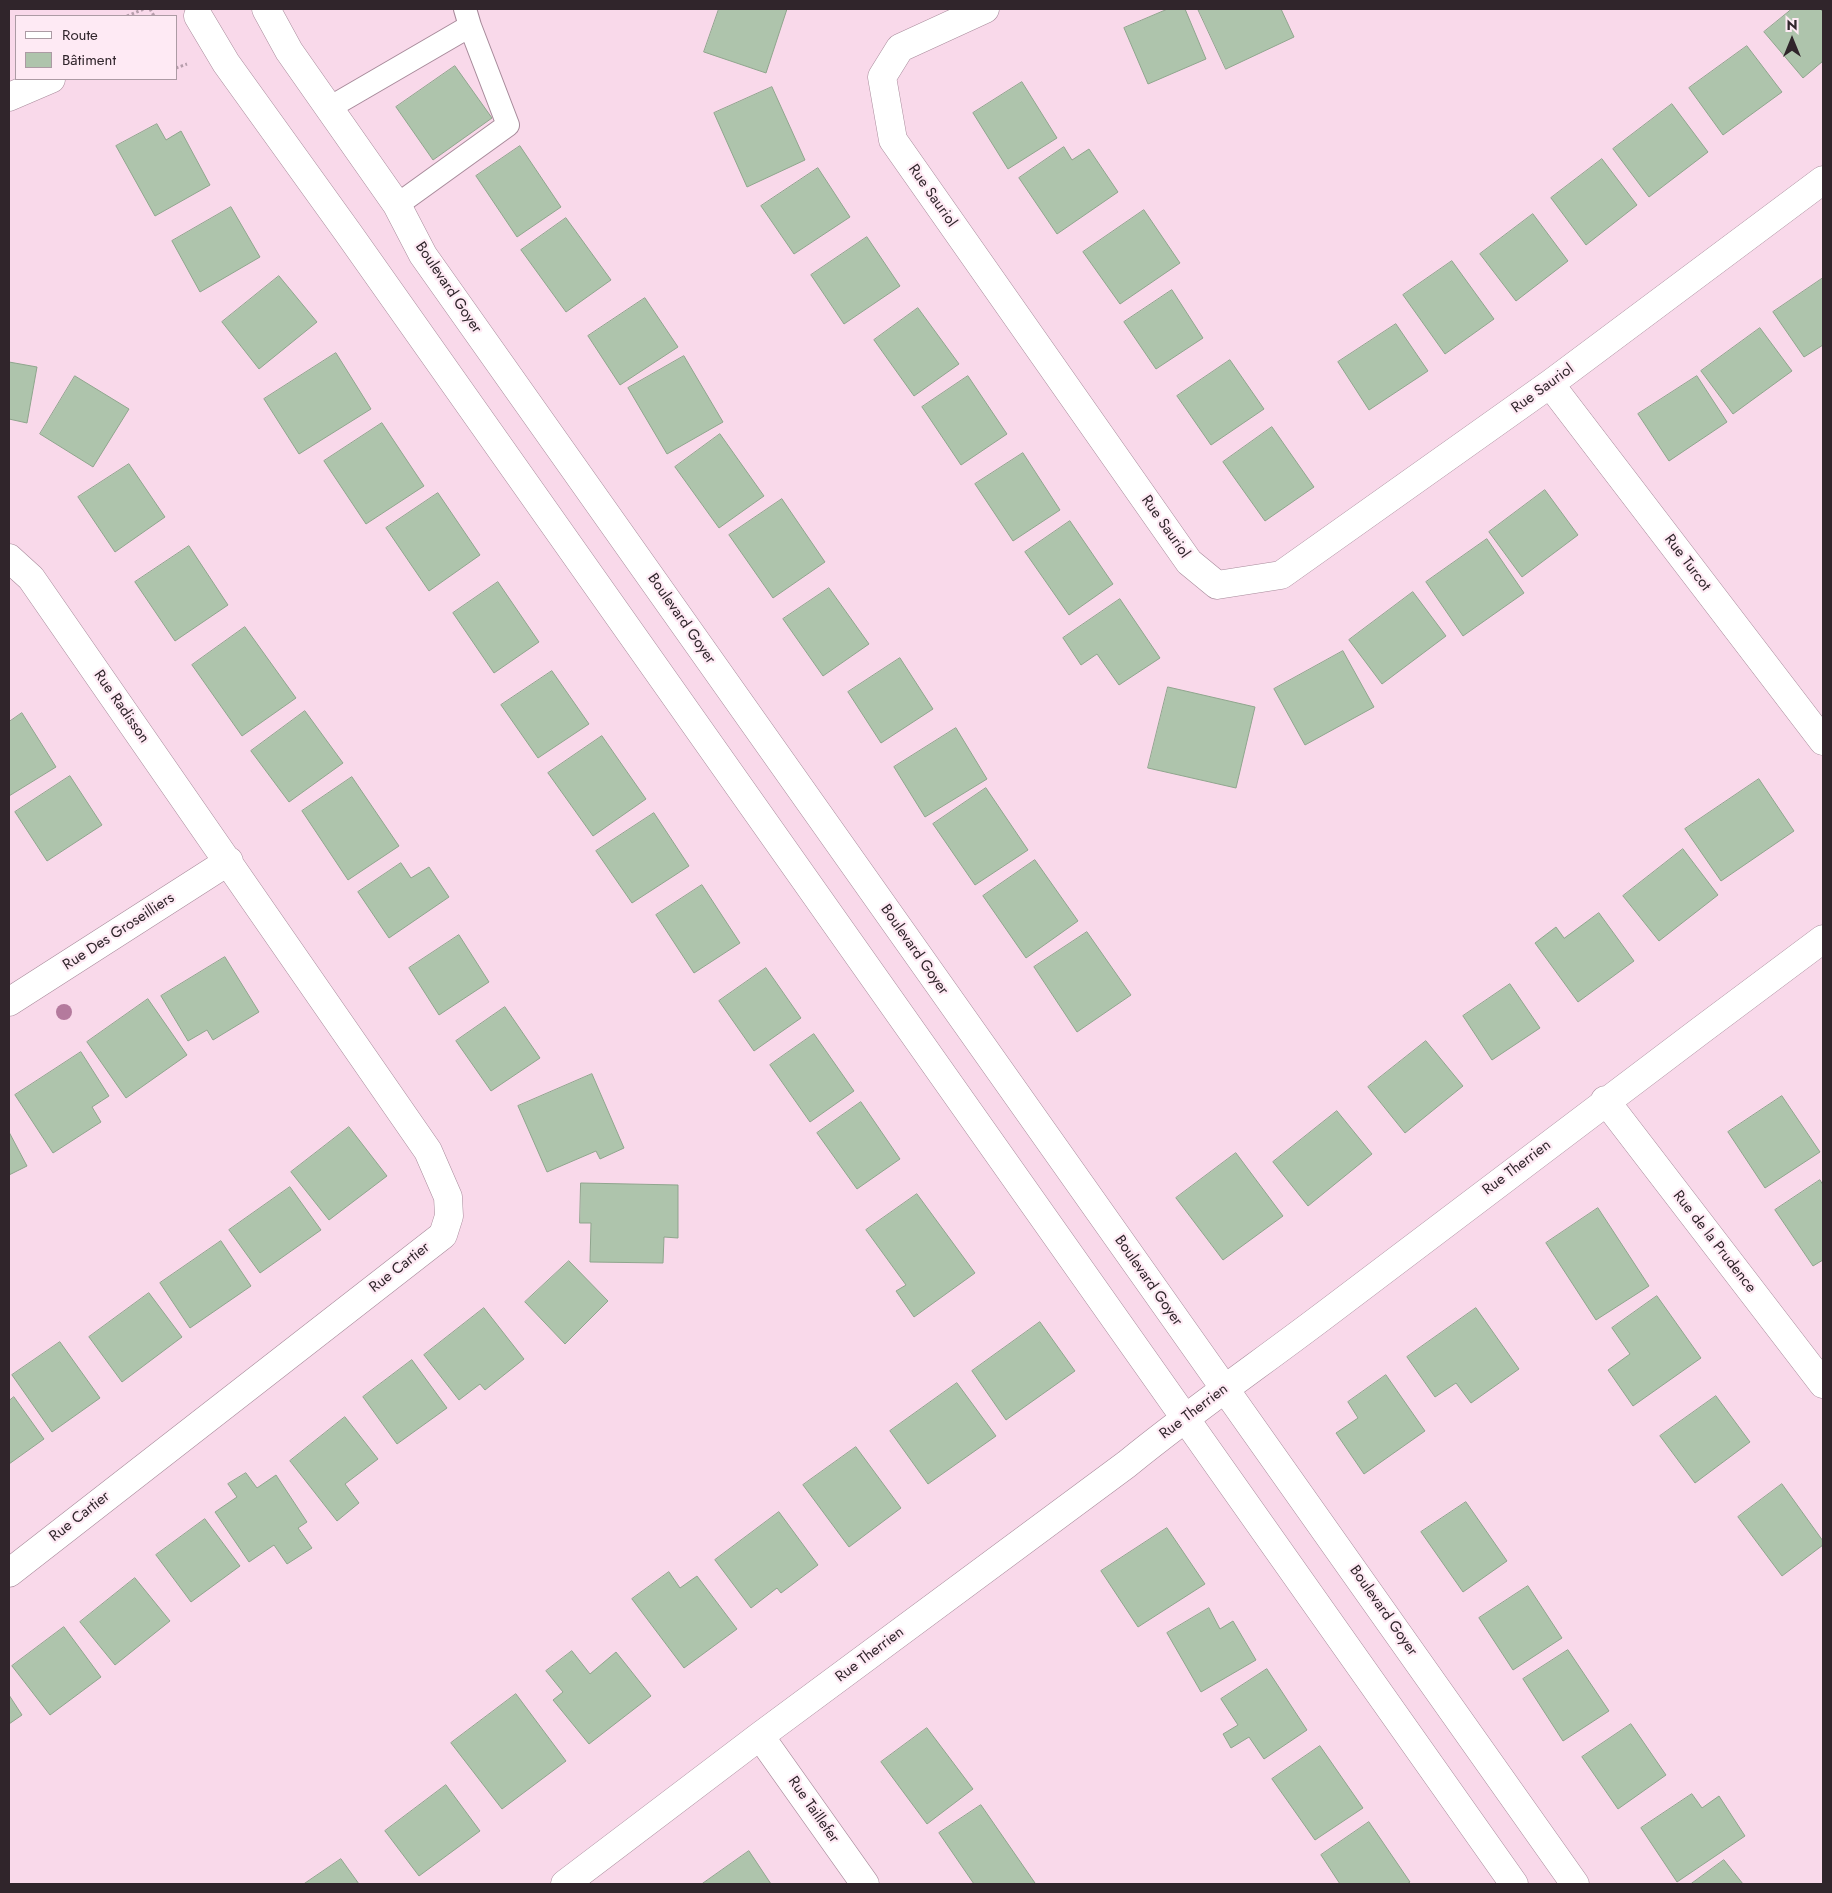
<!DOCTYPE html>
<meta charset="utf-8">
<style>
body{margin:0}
#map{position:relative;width:1832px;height:1893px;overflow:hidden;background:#f9d9ea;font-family:Jost,sans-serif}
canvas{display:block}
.frame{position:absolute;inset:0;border:10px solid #30252b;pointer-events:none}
.legend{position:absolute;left:15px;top:15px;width:162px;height:65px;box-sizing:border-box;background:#feeaf4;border:1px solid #ac9ba4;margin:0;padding:6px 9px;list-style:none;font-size:15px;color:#30252b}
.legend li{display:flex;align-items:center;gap:10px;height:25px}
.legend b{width:25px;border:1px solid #ac9ba4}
.north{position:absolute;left:1767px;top:15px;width:50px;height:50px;-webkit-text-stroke:4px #feeaf4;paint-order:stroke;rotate:0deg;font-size:14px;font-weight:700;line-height:20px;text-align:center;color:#30252b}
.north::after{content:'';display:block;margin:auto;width:18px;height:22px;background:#30252b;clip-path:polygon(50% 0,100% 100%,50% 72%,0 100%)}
</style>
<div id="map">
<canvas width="1832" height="1893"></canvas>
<div class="frame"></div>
<ul class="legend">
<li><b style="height:6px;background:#fff"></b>Route</li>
<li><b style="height:14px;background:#aec4ac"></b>Bâtiment</li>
</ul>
<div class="north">N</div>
</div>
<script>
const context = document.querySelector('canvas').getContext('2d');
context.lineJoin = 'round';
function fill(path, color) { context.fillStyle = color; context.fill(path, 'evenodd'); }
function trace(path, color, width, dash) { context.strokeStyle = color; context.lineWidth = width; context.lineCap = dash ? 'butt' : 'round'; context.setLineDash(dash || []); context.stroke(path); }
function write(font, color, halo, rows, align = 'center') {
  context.font = font + ' Jost,sans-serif'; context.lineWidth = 4.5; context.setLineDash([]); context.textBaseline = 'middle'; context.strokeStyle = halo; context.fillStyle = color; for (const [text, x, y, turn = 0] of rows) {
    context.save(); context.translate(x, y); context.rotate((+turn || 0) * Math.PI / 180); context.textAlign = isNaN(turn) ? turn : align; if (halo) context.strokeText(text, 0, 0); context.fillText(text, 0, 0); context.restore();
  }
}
const building = new Path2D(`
 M719 9H787L766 73 704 52Z
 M1168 9H1185L1206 59 1148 84 1124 28Z
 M1198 9H1281L1294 37 1226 69Z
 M1792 9H1820L1823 12V61L1803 78 1764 32Z
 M1747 46 1782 92 1723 135 1689 88Z
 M455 66 492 118 433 160 396 107Z
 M1022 82 1057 138 1008 169 973 113Z
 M772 87 805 160 747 187 714 113Z
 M1672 104 1708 152 1649 197 1613 149Z
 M157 124 166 140 181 131 210 185 155 216 116 146Z
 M520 146 561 207 517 237 476 176Z
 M1064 147 1072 160 1089 149 1118 192 1057 234 1019 178Z
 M1602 159 1637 205 1586 245 1551 198Z
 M818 168 850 217 794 254 761 206Z
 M231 207 260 257 200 292 172 241Z
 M1144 210 1180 263 1120 304 1083 252Z
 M1533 214 1568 261 1516 301 1480 254Z
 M566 218 611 280 566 312 521 250Z
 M867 237 900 286 844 324 811 275Z
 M1452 261 1494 319 1445 354 1403 295Z
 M279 276 317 322 259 369 222 322Z
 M1823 278V345L1804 357 1773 312Z
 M1172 290 1203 338 1156 369 1124 322Z
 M645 298 678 347 620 385 588 336Z
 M918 308 959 364 914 396 874 340Z
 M1396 324 1428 371 1369 410 1338 362Z
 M1760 328 1792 371 1733 414 1701 371Z
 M336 353 371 409 299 454 264 399Z
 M684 356 723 422 667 454 628 388Z
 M1230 360 1264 409 1211 445 1177 396Z
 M9 362 37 367 27 423 9 419Z
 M75 376 129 409 93 467 40 434Z
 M968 376 1007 434 961 465 922 407Z
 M1697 376 1727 422 1669 461 1638 414Z
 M382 423 424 486 366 524 324 461Z
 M1272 427 1314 487 1265 521 1223 462Z
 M720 434 764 496 719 528 675 467Z
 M1023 453 1060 510 1013 541 975 484Z
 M129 464 165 517 115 552 78 497Z
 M1545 490 1578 535 1522 577 1489 532Z
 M438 493 480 555 429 591 386 528Z
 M782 499 825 562 773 598 729 535Z
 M1070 521 1113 584 1069 615 1025 552Z
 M1487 539 1524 593 1463 636 1426 582Z
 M189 546 228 605 175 641 135 582Z
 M498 582 539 642 494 673 453 613Z
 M829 588 869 644 823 676 783 619Z
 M1413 592 1446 636 1382 684 1349 640Z
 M1120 599 1160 658 1119 685 1097 654 1081 665 1063 638Z
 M245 627 296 698 242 736 192 665Z
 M1343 651 1374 707 1305 745 1274 689Z
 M900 658 933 709 881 743 848 692Z
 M552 671 589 724 538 758 501 705Z
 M1168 687 1255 707 1236 788 1148 768Z
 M305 711 343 763 289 802 251 751Z
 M22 713 56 767 9 796V722Z
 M956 728 987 779 925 817 894 767Z
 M602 736 646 799 593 836 548 773Z
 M70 776 102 825 47 861 15 812Z
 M352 777 399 846 348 880 302 811Z
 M1759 779 1794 831 1721 881 1685 829Z
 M986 788 1028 850 975 885 933 824Z
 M654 813 689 866 632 903 596 851Z
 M1683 849 1718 895 1659 941 1623 896Z
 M1035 860 1078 921 1026 958 983 896Z
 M401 863 411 878 429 867 449 897 389 938 358 892Z
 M702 885 740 943 694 973 656 915Z
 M1599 913 1634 961 1578 1002 1535 943 1556 927 1564 938Z
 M1087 932 1131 995 1077 1032 1034 967Z
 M459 935 489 982 439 1015 409 968Z
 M225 957 259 1012 213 1040 207 1030 188 1041 161 996Z
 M766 968 801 1018 754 1051 719 1001Z
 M1510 984 1540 1028 1492 1060 1463 1016Z
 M148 999 187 1055 126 1098 87 1042Z
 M505 1007 540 1058 491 1091 456 1041Z
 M814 1034 854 1091 810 1122 770 1065Z
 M1426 1041 1463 1086 1405 1133 1368 1087Z
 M81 1052 109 1096 92 1107 101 1122 53 1153 15 1095Z
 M592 1074 624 1148 600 1159 596 1151 547 1172 518 1106Z
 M1782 1096 1820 1152 1765 1188 1728 1132Z
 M861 1102 900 1159 857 1189 817 1133Z
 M1337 1111 1372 1154 1308 1206 1273 1162Z
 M349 1127 387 1176 329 1220 291 1172Z
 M9 1132 27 1166 9 1175Z
 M1236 1153 1283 1216 1223 1260 1176 1198Z
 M1820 1180 1823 1185V1260L1813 1266 1775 1210Z
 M581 1183 678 1185V1238L664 1237 663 1263 590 1262 591 1223H580Z
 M290 1187 321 1230 260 1273 229 1230Z
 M917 1194 975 1273 914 1317 896 1291 906 1285 866 1230Z
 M1598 1208 1649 1286 1596 1320 1546 1243Z
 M221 1241 251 1286 190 1328 160 1283Z
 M569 1261 608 1301 565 1344 525 1302Z
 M149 1293 182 1337 122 1382 89 1337Z
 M1657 1296 1701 1358 1633 1406 1608 1370 1630 1354 1612 1328Z
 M484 1308 524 1359 485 1390 480 1384 459 1400 424 1355Z
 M1476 1308 1519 1369 1471 1403 1456 1383 1435 1397 1407 1357Z
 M1040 1322 1075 1371 1006 1420 972 1371Z
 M60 1342 100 1398 52 1432 12 1375Z
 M412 1360 447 1408 397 1444 363 1397Z
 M1386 1375 1425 1431 1364 1474 1336 1433 1358 1418 1348 1402Z
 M957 1383 996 1436 928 1484 890 1431Z
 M1716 1396 1750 1442 1695 1483 1660 1436Z
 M14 1397 44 1439 9 1464V1401Z
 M345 1417 378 1459 345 1484 359 1503 337 1521 290 1461Z
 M856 1447 901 1508 849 1547 803 1485Z
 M246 1473 257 1488 276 1475 307 1522 298 1528 312 1548 287 1564 274 1545 249 1562 215 1512 237 1497 228 1484Z
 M1782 1484 1823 1541V1545L1782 1576 1738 1517Z
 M1466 1502 1507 1561 1463 1592 1421 1532Z
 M779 1512 818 1565 781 1593 777 1588 751 1608 715 1560Z
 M205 1519 240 1566 191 1602 156 1555Z
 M1167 1528 1205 1584 1138 1627 1101 1571Z
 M669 1572 680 1588 697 1576 737 1629 684 1668 632 1599Z
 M135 1578 170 1621 115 1665 80 1622Z
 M1528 1586 1562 1638 1513 1670 1479 1618Z
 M1209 1608 1220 1629 1233 1621 1256 1660 1201 1692 1167 1633Z
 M64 1627 101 1677 50 1715 12 1666Z
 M1568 1650 1609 1711 1563 1741 1523 1679Z
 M572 1651 590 1674 616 1652 651 1696 589 1744 553 1700 563 1692 546 1671Z
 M1267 1669 1307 1730 1264 1759 1249 1737 1231 1748 1223 1734 1238 1725 1221 1699Z
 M516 1694 566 1761 502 1809 451 1743Z
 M9 1695 22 1715 9 1724Z
 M1631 1724 1666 1775 1618 1809 1582 1757Z
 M927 1728 973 1789 927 1824 881 1762Z
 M1320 1746 1363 1808 1315 1840 1272 1779Z
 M446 1785 480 1831 419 1876 385 1831Z
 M1692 1794 1702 1808 1719 1796 1745 1836 1677 1882 1641 1828Z
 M981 1805 1035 1883 1033 1884H974L939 1833Z
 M1369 1822 1410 1882 1407 1884H1340L1321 1855Z
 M749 1851 771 1884H702Z
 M341 1859 359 1884H304Z
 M1724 1860 1743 1884H1691Z`);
fill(building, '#aec4ac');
trace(building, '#8fa58d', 1);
const service = new Path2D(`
 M329 108 470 26 465 9
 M397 205 508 125 470 26`);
const minor = new Path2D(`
 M985 9 900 48 882 77 893 140 1189 562 1217 585 1281 575 1550 384 1823 180
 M1550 384 1823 741
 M9 558 31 578 428 1151 448 1197 449 1216 443 1235 9 1573
 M9 1002 229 861
 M1605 1100 1823 1384
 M760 1736 865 1884
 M565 1884 760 1736 1127 1464C1193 1410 1263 1362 1330 1311 1494 1186 1658 1062 1823 939`);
const tertiary = new Path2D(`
 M266 9 289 51 397 205 423 255 1575 1884
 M198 16 226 63 349 234 1514 1884
 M9 97 51 79`);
trace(service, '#a78a9a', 24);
trace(minor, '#a78a9a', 29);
trace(tertiary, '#a78a9a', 29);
trace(new Path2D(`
 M150 9 154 16
 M127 16 144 9
 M176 68 187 64`), '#b69dab', 3, [2.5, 2.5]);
trace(service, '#fff', 22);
trace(minor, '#fff', 28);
trace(tertiary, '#fff', 28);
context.fillStyle = '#b47a9d';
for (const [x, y] of [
 [64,1012]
]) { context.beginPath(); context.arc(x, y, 8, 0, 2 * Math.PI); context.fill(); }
write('15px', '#30252b', '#feeaf4', [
 ["Rue Sauriol",932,196,55],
 ["Boulevard Goyer",448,288,56],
 ["Rue Sauriol",1543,389,-36],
 ["Rue Sauriol",1165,527,55],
 ["Rue Turcot",1687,563,53],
 ["Boulevard Goyer",681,619,55],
 ["Rue Radisson",121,707,55],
 ["Rue Des Groseilliers",119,932,-33],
 ["Boulevard Goyer",914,950,55],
 ["Rue Therrien",1517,1168,-37],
 ["Rue de la Prudence",1714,1242,52],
 ["Rue Cartier",400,1268,-38],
 ["Boulevard Goyer",1148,1281,55],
 ["Rue Therrien",1194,1412,-37],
 ["Rue Cartier",80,1517,-38],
 ["Boulevard Goyer",1383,1611,55],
 ["Rue Therrien",870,1655,-37],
 ["Rue Taillefer",813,1810,55]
]);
</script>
